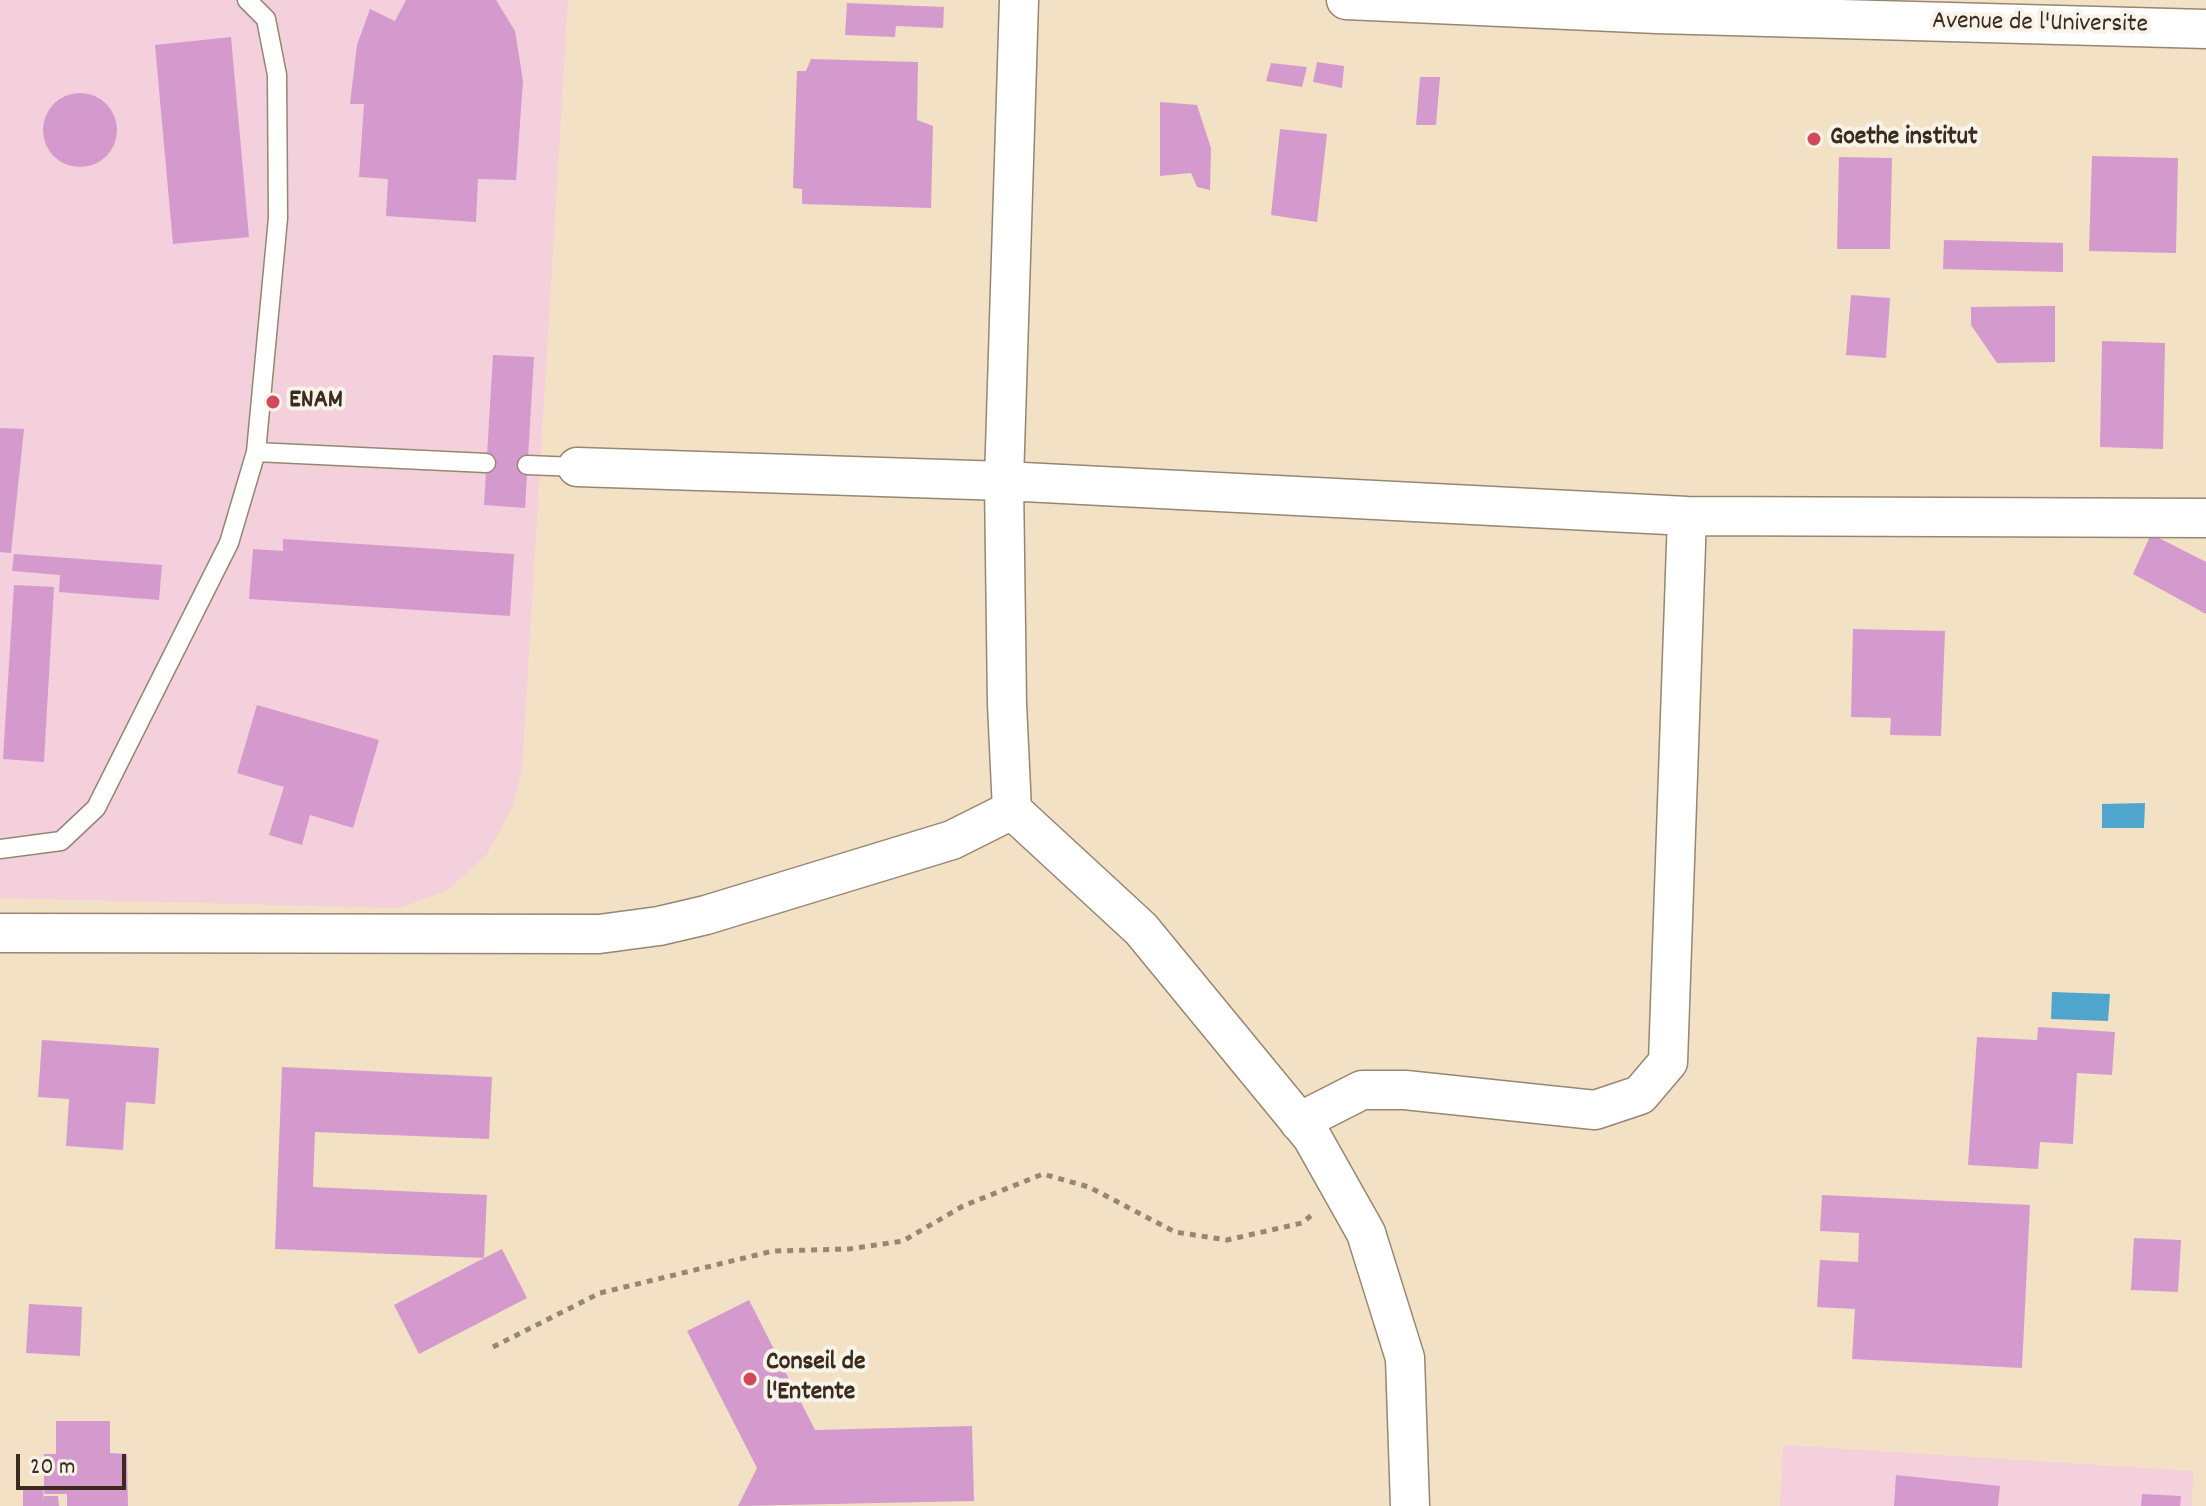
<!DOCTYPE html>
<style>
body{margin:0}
#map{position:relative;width:2206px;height:1506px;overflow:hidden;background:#f2e1c5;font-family:Dekko,sans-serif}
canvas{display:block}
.scale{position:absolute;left:16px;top:1454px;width:110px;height:36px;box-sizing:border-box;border:4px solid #3b2a1e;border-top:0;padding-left:10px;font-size:24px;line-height:28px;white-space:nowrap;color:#3b2a1e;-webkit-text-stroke:6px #f7f3e8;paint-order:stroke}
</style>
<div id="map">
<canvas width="2206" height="1506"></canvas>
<div class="scale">20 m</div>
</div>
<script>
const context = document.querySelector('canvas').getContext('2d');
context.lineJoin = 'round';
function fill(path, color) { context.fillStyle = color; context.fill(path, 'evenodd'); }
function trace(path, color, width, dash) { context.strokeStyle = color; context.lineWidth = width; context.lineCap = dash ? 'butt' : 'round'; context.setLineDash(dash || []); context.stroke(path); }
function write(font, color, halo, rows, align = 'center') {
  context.font = font + ' Dekko,sans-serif'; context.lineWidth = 8; context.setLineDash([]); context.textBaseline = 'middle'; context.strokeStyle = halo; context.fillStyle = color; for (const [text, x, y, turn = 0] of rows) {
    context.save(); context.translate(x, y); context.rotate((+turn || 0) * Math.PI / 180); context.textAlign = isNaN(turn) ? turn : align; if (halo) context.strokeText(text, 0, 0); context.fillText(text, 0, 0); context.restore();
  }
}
fill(new Path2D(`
 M0 0H568L522 768 513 806 487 854 448 890 399 908 0 898Z
 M1783 1445 2193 1471 2192 1506H1780Z`), '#f4cfdc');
fill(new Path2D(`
 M2145 803 2144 828H2102V804Z
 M2052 992 2110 994 2108 1021 2051 1019Z`), '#50a5cc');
fill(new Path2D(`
 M406 0H496L515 31 523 81 516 180 478 179 476 222 386 216 388 179 359 177 364 104H350L357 45 370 9 395 21Z
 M847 3 944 7 943 28 896 26 895 37 845 35Z
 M231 37 249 237 173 244 155 45Z
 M811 59 918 62 917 120 933 126 931 208 802 204V189L793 188 797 71H806Z
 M1317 62 1344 66 1342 88 1313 82Z
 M1271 63 1307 67 1302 87 1266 81Z
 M1420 77H1440L1436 125H1416Z
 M43 130a37 37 0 1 1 74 0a37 37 0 1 1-74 0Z
 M1160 102 1197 105 1211 148 1210 190 1197 187 1191 173 1160 176Z
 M1280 129 1327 134 1317 222 1271 215Z
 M2092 156 2178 158 2176 253 2089 251Z
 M1839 157 1892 158 1890 249H1837Z
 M1944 240 2063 243V272L1943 269Z
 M1851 295 1890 298 1886 358 1846 355Z
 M2055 306V362L1997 363 1971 325V307Z
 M2102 341 2165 343 2163 449 2100 447Z
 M493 355 534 357 525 508 484 505Z
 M0 428 24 429 11 553 0 552Z
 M2151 534 2206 562V614L2133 574Z
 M283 539 514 554 510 616 249 599 253 549 283 551Z
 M14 554 162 565 159 600 59 592 60 575 12 571Z
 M14 585 54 587 44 762 3 759Z
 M1853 629 1945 631 1941 736 1890 735 1891 718 1851 717Z
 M257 705 379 740 353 828 310 815 302 845 269 835 284 787 237 773Z
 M2038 1027 2115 1032 2112 1075 2077 1073 2073 1144 2040 1142 2038 1169 1968 1165 1977 1037 2037 1040Z
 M42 1040 159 1048 155 1104 126 1102 123 1150 66 1146 69 1099 38 1097Z
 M282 1067 492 1077 489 1139 315 1132 313 1187 487 1195 484 1258 502 1249 527 1298 419 1354 394 1305 484 1258 275 1249Z
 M1822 1195 2030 1205 2022 1368 1852 1359 1855 1309 1817 1307 1820 1260 1858 1262 1859 1233 1820 1231Z
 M2134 1238 2181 1240 2178 1292 2131 1290Z
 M749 1300 815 1430 972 1426 974 1501 738 1506 757 1468 687 1331Z
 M29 1304 82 1307 80 1356 26 1353Z
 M56 1421H110V1453L127 1454 128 1506H67V1494H44V1454H56Z
 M1896 1475 2000 1486 1998 1506H1894Z
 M43 1488 44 1503V1496H58L59 1506H23V1489Z
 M2142 1494 2181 1496 2180 1506H2141Z`), '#d49ace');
const service = new Path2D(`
 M256 452 486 463
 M527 465 577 467
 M0 849 61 841 96 808 229 543 256 452 278 218 277 75 266 19 247 0`);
const minor = new Path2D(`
 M1346 0 1657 14 2206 29
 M577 467 1004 481 1687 516 2206 518
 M1012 810 1141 929 1312 1137 1366 1233 1405 1358 1410 1506
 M0 933 599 934 659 926 706 915 952 840 1012 810 1007 704 1004 481 1019 0
 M1299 1122 1362 1090H1405L1595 1110 1640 1095 1668 1062 1687 516`);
trace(service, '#968672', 21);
trace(minor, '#968672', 41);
trace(new Path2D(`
 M493 1347 600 1293 773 1251 849 1249 903 1241 963 1206 1043 1174 1089 1187 1175 1232 1227 1240 1302 1223 1313 1214`), '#968672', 5, [6, 6]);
trace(service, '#fff', 18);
trace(minor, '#fff', 38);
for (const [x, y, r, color] of [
 [1814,139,8,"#d1495b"],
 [273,402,8,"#d1495b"],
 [750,1379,8,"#d1495b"]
]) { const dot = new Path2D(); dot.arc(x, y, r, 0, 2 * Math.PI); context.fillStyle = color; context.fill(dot); trace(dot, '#f7f3e8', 3); }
write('26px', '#3b2a1e', '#f7f3e8', [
 ["Avenue de l'Universite",2040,25,1]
]);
write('bold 26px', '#3b2a1e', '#f7f3e8', [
 ["Goethe institut",1830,139],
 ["ENAM",289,402],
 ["Conseil de",766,1364],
 ["l'Entente",766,1394]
], 'left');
</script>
